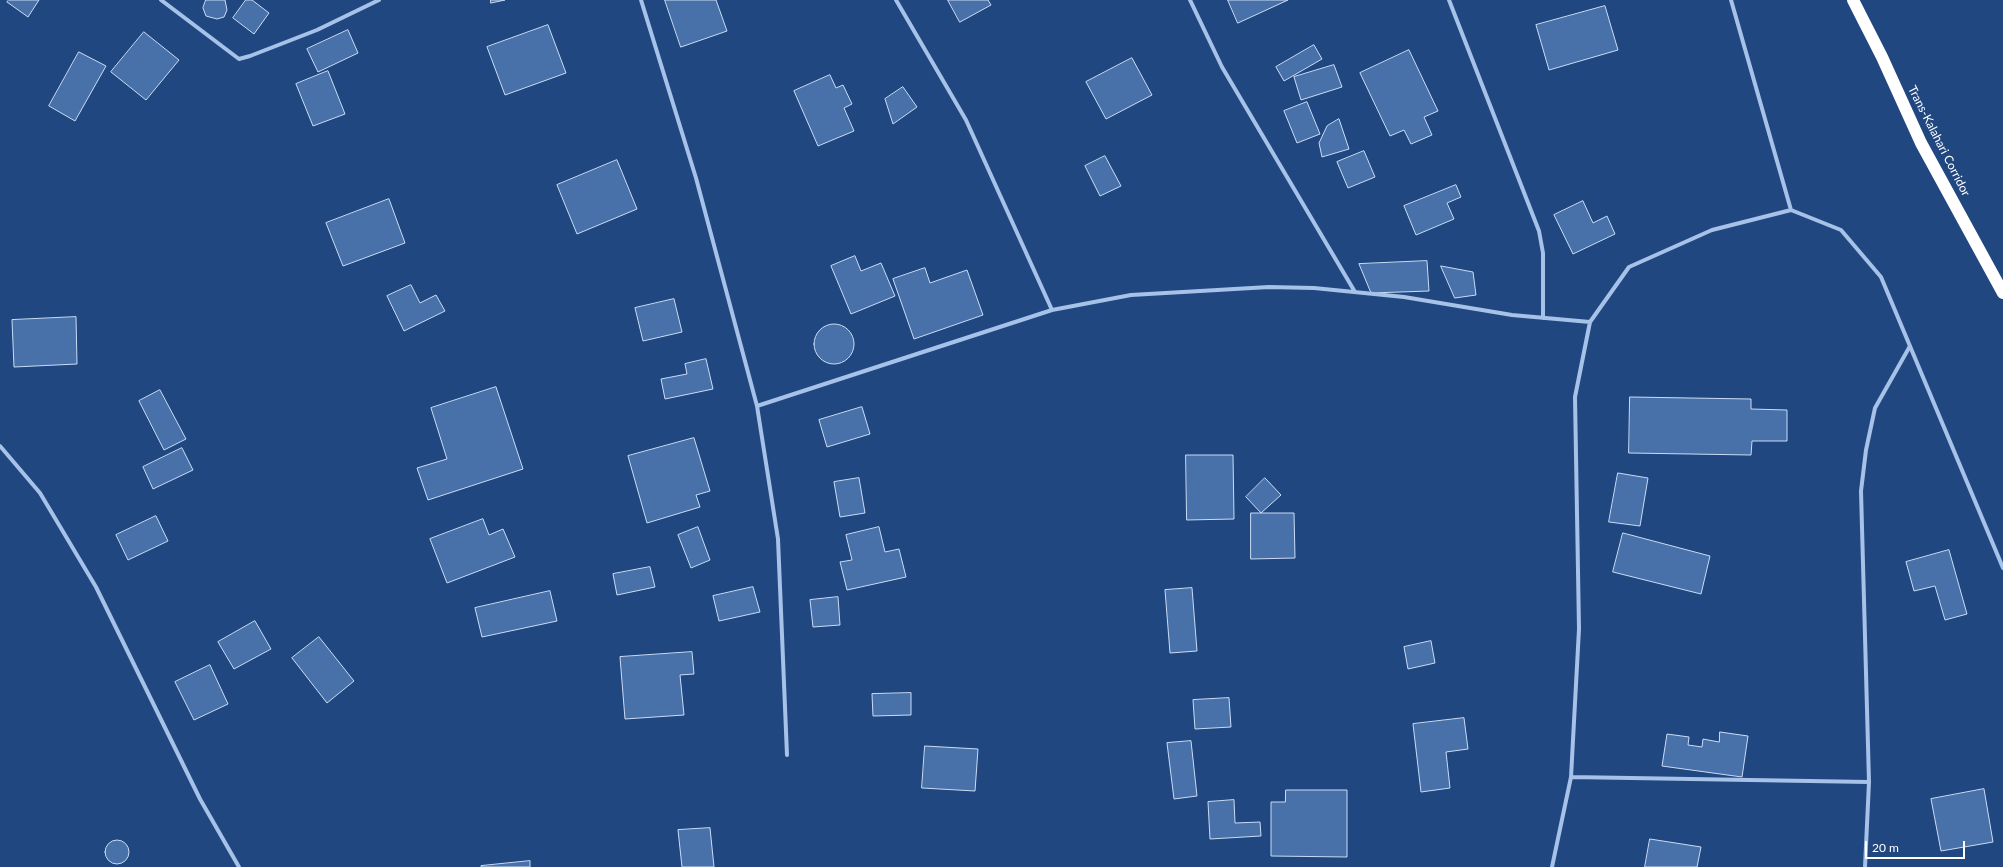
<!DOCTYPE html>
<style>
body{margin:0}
#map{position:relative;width:2003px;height:867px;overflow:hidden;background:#214780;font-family:Lato,sans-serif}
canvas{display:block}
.scale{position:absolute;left:1865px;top:841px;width:100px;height:18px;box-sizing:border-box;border:2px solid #fff;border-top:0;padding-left:5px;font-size:12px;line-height:14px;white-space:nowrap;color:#fff;-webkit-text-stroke:3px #214780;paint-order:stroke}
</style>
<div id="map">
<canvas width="2003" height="867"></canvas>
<div class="scale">20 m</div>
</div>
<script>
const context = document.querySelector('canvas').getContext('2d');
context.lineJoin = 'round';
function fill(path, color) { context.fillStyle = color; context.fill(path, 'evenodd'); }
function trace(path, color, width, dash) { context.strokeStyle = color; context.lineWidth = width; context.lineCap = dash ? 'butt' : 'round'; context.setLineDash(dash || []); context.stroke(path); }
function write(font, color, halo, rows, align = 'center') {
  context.font = font + ' Lato,sans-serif'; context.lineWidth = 4; context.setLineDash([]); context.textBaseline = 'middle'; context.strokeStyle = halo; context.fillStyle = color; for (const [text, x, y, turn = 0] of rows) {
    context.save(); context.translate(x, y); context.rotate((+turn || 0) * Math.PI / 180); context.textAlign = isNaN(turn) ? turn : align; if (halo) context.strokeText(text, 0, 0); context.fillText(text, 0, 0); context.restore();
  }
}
const building = new Path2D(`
 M9 0H39L28 17 7 2Z
 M206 0H225L227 10 224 17 217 19 206 16 203 8Z
 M246 0H252L269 13 254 34 233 18Z
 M491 0H505L491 3Z
 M665 0H716L727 31 681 47Z
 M948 0H988L991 5 960 22Z
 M1228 0H1288L1238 23Z
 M1605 6 1618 50 1549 70 1536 25Z
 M548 25 566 73 505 95 487 47Z
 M348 30 358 53 318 72 307 49Z
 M144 32 179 60 146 100 111 72Z
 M1314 45 1322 59 1284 81 1276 67Z
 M1409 50 1438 111 1424 117 1432 135 1411 144 1404 130 1390 136 1360 73Z
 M79 52 106 66 75 121 49 106Z
 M1132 58 1152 95 1106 119 1086 82Z
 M1334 65 1342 87 1301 100 1294 77Z
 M328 71 345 114 313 126 296 84Z
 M830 75 836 88 843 85 852 104 844 108 854 131 818 146 794 91Z
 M903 87 917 107 893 124 885 99Z
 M1307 102 1320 134 1297 143 1284 111Z
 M1339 119 1349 149 1322 157 1319 143 1327 126Z
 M1364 151 1375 177 1348 188 1337 162Z
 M1105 156 1121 186 1100 196 1085 166Z
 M617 160 637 209 577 234 557 185Z
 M1456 185 1461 197 1447 203 1454 219 1416 235 1404 206Z
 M389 199 405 243 343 266 326 223Z
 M1583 201 1593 223 1607 216 1615 234 1573 254 1554 215Z
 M855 256 861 271 881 263 895 296 851 314 831 266Z
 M1427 261 1429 291 1371 293 1359 264Z
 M1441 266 1473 272 1476 295 1455 298Z
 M925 268 930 283 967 270 983 315 914 339 893 279Z
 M411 285 420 303 436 295 445 311 404 331 387 296Z
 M674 299 682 332 643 341 635 308Z
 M76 317 77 364 14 367 12 320Z
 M814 344a20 20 0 1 1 40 0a20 20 0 1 1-40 0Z
 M706 359 713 389 665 399 661 379 687 374 685 364Z
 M496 387 523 469 428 500 417 468 447 459 431 408Z
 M160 390 186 439 164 450 139 401Z
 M1630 397 1751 399V409L1787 410V441H1752L1751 455 1629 453Z
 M862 407 870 434 827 447 819 420Z
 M694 438 710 491 696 495 700 507 647 523 628 456Z
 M182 448 193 470 153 489 143 467Z
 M1186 455H1233L1234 519 1187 520Z
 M1618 473 1648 478 1640 526 1609 522Z
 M859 478 865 513 840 517 834 482Z
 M1265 478 1281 495 1261 513 1246 497Z
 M1251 513H1294L1295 558 1251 559Z
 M156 516 168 541 128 560 116 535Z
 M483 519 489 535 503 529 515 557 447 583 430 539Z
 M698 527 710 560 691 568 678 535Z
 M879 527 885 552 899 549 906 577 847 590 840 562 852 560 846 535Z
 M1623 533 1710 556 1701 594 1613 572Z
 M1949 550 1967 614 1945 620 1935 586 1914 591 1906 562Z
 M650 567 655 587 617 595 613 574Z
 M753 587 760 612 719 621 713 596Z
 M1192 588 1197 651 1170 653 1165 590Z
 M550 591 557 621 482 637 475 608Z
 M838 597 840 625 813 627 810 600Z
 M255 621 271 649 234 669 218 642Z
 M319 637 354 681 327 703 292 658Z
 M1431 641 1435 663 1408 669 1404 647Z
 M692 652 694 674 680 675 684 715 625 719 620 657Z
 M210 665 228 704 194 720 175 682Z
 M911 693V715L873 716 872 694Z
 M1229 698 1231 727 1195 729 1193 700Z
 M1464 718 1468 749 1446 752 1450 788 1421 792 1413 724Z
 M1720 732 1748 736 1742 777 1662 766 1667 734 1689 737 1688 745 1702 747 1703 739 1719 742Z
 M1191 741 1197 796 1174 799 1167 743Z
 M925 746 978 749 975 791 922 788Z
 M1984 789 1993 842 1941 851 1931 799Z
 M1286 790H1347V857L1271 856V802H1285Z
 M1234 800 1235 823 1260 822 1261 836 1210 839 1208 802Z
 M710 828 714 867H682L678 830Z
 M1650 839 1701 847 1697 867H1645Z
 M105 852a12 12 0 1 1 24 0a12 12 0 1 1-24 0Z
 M530 861V867H481V866Z`);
fill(building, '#4971a9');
trace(building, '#cadcf6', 1);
trace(new Path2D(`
 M161 0 239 59 250 56 317 30 379 0
 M641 0 696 178 757 406 778 539 787 755
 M896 0 966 120 1052 310
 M1190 0 1222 67 1355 292
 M1449 0 1539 231 1543 253V318
 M1731 0 1791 210
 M757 406 1052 310 1131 295 1269 287 1314 288 1404 297 1512 315 1590 322
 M0 446 40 493 96 587 200 799 239 867
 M1571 777 1869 782
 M1552 867 1571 777 1579 629 1575 397 1590 322 1629 267 1712 230 1791 210 1841 230 1881 277 2003 568
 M1865 867 1869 782 1861 491 1866 450 1875 408 1910 346`), '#a6c2e8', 4);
trace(new Path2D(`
 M1853 0 1882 57 1921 143 2003 293`), '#fff', 12);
write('12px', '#fff', '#214780', [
 ["Trans-Kalahari Corridor",1939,141,63]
]);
</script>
